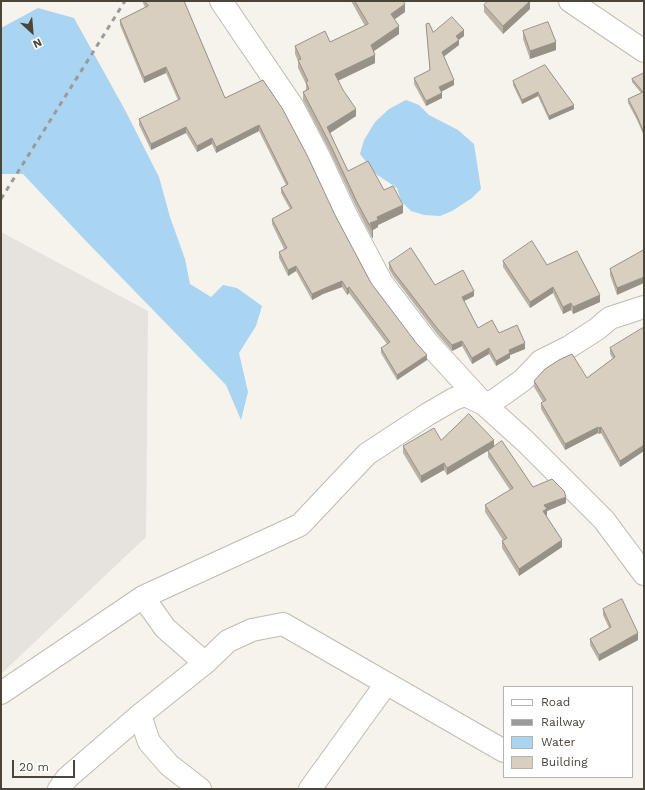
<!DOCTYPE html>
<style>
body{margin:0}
#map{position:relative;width:645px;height:790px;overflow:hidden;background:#f6f3ec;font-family:"Work Sans",sans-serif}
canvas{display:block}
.frame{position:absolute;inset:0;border:2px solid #4b4439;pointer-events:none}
.legend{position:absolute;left:503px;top:686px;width:130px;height:92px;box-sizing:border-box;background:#fff;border:1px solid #b7b4b0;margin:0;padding:5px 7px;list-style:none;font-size:12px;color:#4b4439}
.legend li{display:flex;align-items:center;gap:8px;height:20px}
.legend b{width:20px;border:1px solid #b7b4b0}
.north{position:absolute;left:12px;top:12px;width:40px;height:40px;-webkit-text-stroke:3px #fff;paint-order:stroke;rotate:154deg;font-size:11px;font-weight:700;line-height:16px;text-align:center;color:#4b4439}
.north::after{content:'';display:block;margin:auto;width:14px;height:18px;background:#4b4439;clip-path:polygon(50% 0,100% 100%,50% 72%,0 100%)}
.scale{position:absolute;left:12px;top:760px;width:63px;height:18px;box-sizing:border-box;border:2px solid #4b4439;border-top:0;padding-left:5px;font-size:12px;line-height:14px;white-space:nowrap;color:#4b4439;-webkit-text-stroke:3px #fff;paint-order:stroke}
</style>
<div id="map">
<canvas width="645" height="790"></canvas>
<div class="frame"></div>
<ul class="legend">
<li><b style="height:5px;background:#fff"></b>Road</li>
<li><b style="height:5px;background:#9a9a9a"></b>Railway</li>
<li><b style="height:11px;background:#a9d4f2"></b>Water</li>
<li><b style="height:11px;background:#d8cfc1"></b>Building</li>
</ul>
<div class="north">N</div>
<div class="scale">20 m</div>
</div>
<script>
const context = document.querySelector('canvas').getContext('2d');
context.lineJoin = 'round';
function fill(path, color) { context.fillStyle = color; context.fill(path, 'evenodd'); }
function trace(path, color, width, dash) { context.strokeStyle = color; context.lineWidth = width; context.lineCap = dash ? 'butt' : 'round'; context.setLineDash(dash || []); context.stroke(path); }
fill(new Path2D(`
 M1 232 148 311 146 537 1 674Z`), '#e6e2dd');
fill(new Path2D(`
 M38 8 74 18 125 110 159 177 170 217 185 259 190 284 211 297 223 285 237 288 262 306 256 326 239 353 248 392 241 420 226 385 84 239 23 174H1V28Z
 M406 100 419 105 429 115 458 130 474 144 481 189 472 198 452 211 440 216 424 215 411 211 401 201 397 188 376 174 360 154 364 140 375 122 389 109Z`), '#a9d4f2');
const minor = new Path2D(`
 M221 1 293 107 318 155 346 215 382 283 427 342 484 404 525 441 604 520 644 574
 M570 1 644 51
 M143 597 165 628 205 663 228 641 252 630 283 624 504 751
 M1 693 143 597 300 525 367 454 428 414 454 399 465 395 484 404 495 400 523 380 541 361 569 347 597 329 610 318 644 307
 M140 715 149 742 169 765 200 789
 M59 789 67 778 140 715 205 663
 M310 789 386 684`);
trace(minor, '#c2bbae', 24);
trace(minor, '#fff', 22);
trace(new Path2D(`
 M1 199 125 1`), '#9a9a9a', 3, [5, 5]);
fill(new Path2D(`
 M142 1H184L225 98 263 80 371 283 427 360 397 380 381 353V348L387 344 349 293 347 295 342 287 323 294 312 300 296 271 288 276 279 258V252L284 249 272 224V219L290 209 281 193V188L286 185 259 131 216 153 212 144 197 152 186 133 151 150 139 125V119L178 100 166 73 144 83 120 25V20L145 7Z
 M351 1H403L405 12 394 19 399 34 374 51 375 63 338 81 356 116 330 133 348 171 384 190 403 213 378 225V227L373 230V237L372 238 357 209 329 150 303 100V92L306 90V84L298 68V61L295 54V46L330 42 365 26Z
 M484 5 530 9 503 34 484 12Z
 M426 24 433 32 464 36 458 40 459 45 444 56 454 85 441 91 442 98 426 106 414 84V78L430 70Z
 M523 31 556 50 530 59 523 39Z
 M644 73V136L637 120 628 103V99L641 93 632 82V79Z
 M513 81 574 109 549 120 538 96 522 104 513 85Z
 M644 250 617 295 610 275V269Z
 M503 261 547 265 600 302 573 314 571 310 563 314 553 293 530 308 503 267Z
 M389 263 435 285 474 296 464 301 478 328 499 333 525 349 510 355V358L496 366 489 354 472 364 462 346 452 351 437 334 393 276 389 269Z
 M644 330V451L620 467 601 433 599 434 598 433 565 450 541 409V403L543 402 534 387V381L587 378 613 359 610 354V348Z
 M441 440 494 446 533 487 566 503 547 511V515L546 516 562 547 519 576 502 548V541L503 540 485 512V505L510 490 488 457V451L447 475 444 470 421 483 403 453V446Z
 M603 609 638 640 599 661 590 645V639L609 628 603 615Z`), '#bab2a6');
fill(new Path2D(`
 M530 1V9L503 34V26Z
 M405 4V12L391 22V14Z
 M399 26V34L371 53V45Z
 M464 30V36L456 42V36Z
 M459 40V45L442 58V52Z
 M556 42V50L530 59V51Z
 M375 55V63L335 82V74Z
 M166 67V73L144 83V77Z
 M454 80V85L439 93V87Z
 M538 92V96L522 104V100Z
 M442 93V98L426 106V101Z
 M574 105V109L549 120V116Z
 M356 109V116L327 135V127Z
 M259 125V131L216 153V147Z
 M186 127V133L151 150V144Z
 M212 138V144L197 152V146Z
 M403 205V213L378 225V227L373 230V237L372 238V230L370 223 377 217Z
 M296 266V271L288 276V270Z
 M644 277V283L617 295V288Z
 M342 281V287L323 294 312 300V294L323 289Z
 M349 287V293L347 295V289Z
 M553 287V293L530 308V302Z
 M474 291V296L462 302V297Z
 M600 295V302L573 314V307Z
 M571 303V310L563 314V307Z
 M462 341V346L452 351V345Z
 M525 343V349L510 355V358L496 366V361L509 350Z
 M489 348V354L472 364V358Z
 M427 355V360L397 380V375Z
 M598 427V433L565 450V444Z
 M601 427V433L599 434V428Z
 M494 440V447L447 475V468Z
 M644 445V451L620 467V461Z
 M444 463V470L421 483V476Z
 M566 497V503L547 511V515L543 518V511L544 505Z
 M562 540V547L519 576V569Z
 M638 633V640L599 661V655Z`), '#979187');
const building = new Path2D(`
 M145 1H184L225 98 263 80 282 108 307 155 335 215 371 283 417 344 427 355 397 375 381 348 390 342 349 287 347 289 342 281 323 289 312 294 296 266 288 270 279 252 287 248 272 219 292 208 281 188 288 184 259 125 216 147 212 138 197 146 186 127 151 144 139 119 180 99 166 67 144 77 120 20 148 6Z
 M355 1H403L405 4 391 14 399 26 371 45 375 55 335 74 343 90 356 109 327 127 348 171 368 161 384 190 393 186 403 205 377 217 378 220 370 223 373 230H372L357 202 329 142 303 92 309 89 306 82 308 81 298 60 301 59 295 46 325 31 330 42 368 24Z
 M488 1H530L503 26 484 5Z
 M452 17 464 30 456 36 459 40 442 52 454 80 439 87 442 93 426 101 414 78 430 70 426 24 429 23 433 32Z
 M548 22 556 42 530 51 523 31Z
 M545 65 574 105 549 116 538 92 522 100 513 81Z
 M644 73V133L637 116 628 99 643 92 632 79Z
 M532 241 547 265 577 251 600 295 573 307 571 303 563 307 553 287 530 302 503 261Z
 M411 248 435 285 463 270 474 291 462 297 478 328 492 320 499 333 517 325 525 343 509 350 510 353 496 361 489 348 472 358 462 341 452 345 437 328 393 271 389 263Z
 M644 250V277L617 288 610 269Z
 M643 328 644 330V445L620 461 601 427 599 428 598 427 565 444 541 403 546 400 534 381 545 369 559 360 572 354 587 378 615 357 610 348Z
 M469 414 494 440 447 468 444 463 421 476 403 446 434 428 441 440Z
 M502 441 533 487 552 479 564 491 566 497 544 505 547 509 543 511 562 540 519 569 502 541 507 538 485 505 513 488 488 451Z
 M622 599 638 633 599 655 590 639 611 627 603 609Z`);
fill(building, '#d8cfc1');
trace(building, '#979187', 1);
</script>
